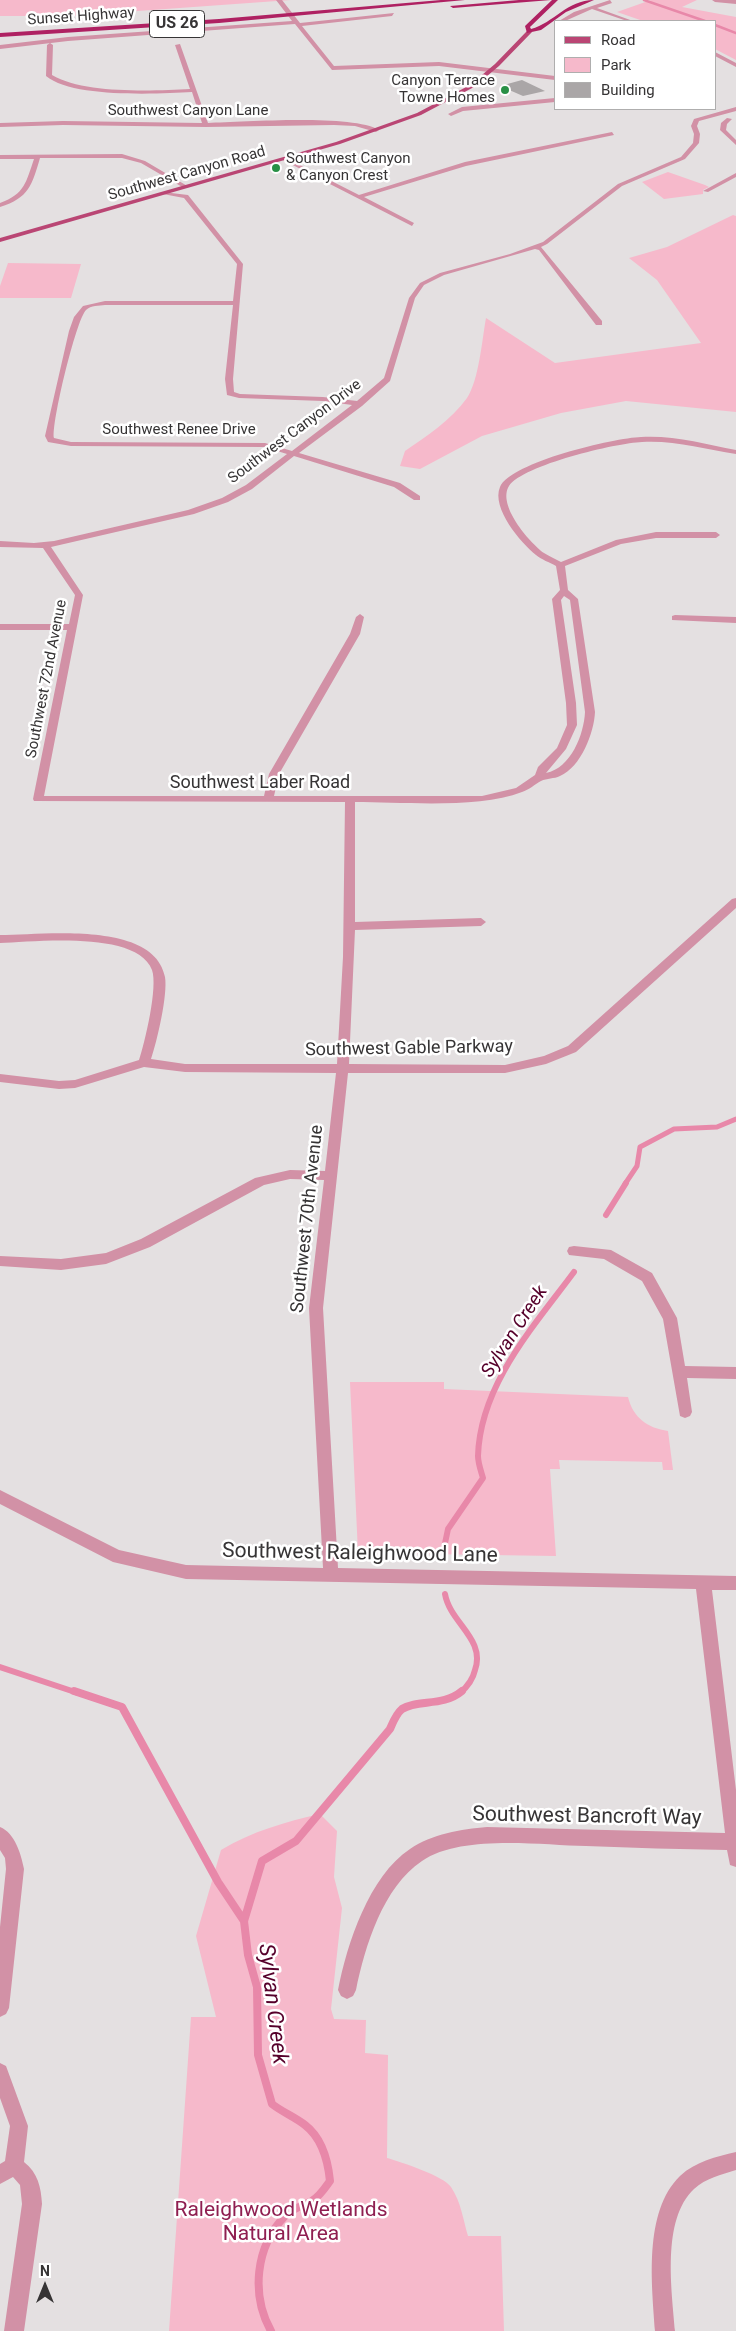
<!DOCTYPE html>
<style>
body{margin:0}
#map{position:relative;width:736px;height:2331px;overflow:hidden;background:#e4e0e1;font-family:Roboto,sans-serif}
canvas{display:block}
.legend{position:absolute;left:554px;top:20px;width:162px;height:90px;box-sizing:border-box;background:#fff;border:1px solid #afaeae;margin:0;padding:6px 9px;list-style:none;font-size:15px;color:#363435}
.legend li{display:flex;align-items:center;gap:10px;height:25px}
.legend b{width:25px;border:1px solid #afaeae}
.north{position:absolute;left:20px;top:2261px;width:50px;height:50px;-webkit-text-stroke:4px #fff;paint-order:stroke;rotate:0deg;font-size:14px;font-weight:700;line-height:20px;text-align:center;color:#363435}
.north::after{content:'';display:block;margin:auto;width:18px;height:22px;background:#363435;clip-path:polygon(50% 0,100% 100%,50% 72%,0 100%)}
</style>
<div id="map">
<canvas width="736" height="2331"></canvas>
<ul class="legend">
<li><b style="height:6px;background:#ba4674"></b>Road</li>
<li><b style="height:14px;background:#f6b9cb"></b>Park</li>
<li><b style="height:14px;background:#aaa6a7"></b>Building</li>
</ul>
<div class="north">N</div>
</div>
<script>
const context = document.querySelector('canvas').getContext('2d');
context.lineJoin = 'round';
function fill(path, color) { context.fillStyle = color; context.fill(path, 'evenodd'); }
function trace(path, color, width, dash) { context.strokeStyle = color; context.lineWidth = width; context.lineCap = dash ? 'butt' : 'round'; context.setLineDash(dash || []); context.stroke(path); }
function write(font, color, halo, rows, align = 'center') {
  context.font = font + ' Roboto,sans-serif'; context.lineWidth = 5; context.setLineDash([]); context.textBaseline = 'middle'; context.strokeStyle = halo; context.fillStyle = color; for (const [text, x, y, turn = 0] of rows) {
    context.save(); context.translate(x, y); context.rotate((+turn || 0) * Math.PI / 180); context.textAlign = isNaN(turn) ? turn : align; if (halo) context.strokeText(text, 0, 0); context.fillText(text, 0, 0); context.restore();
  }
}
fill(new Path2D(`
 M0 0H291L68 16H0Z
 M651 0H697L682 7 736 17V60L715 49V21H643L617 12Z
 M668 172 705 185 709 187 703 190V194L664 199 642 182Z
 M733 215 736 216V412L626 401 561 413 482 436 420 469 400 466 405 451C427 436 451 420 467 398 479 380 482 340 486 318L555 363 701 343 657 280 629 258 667 247Z
 M8 263 81 264 71 298H0V286Z
 M350 1382H444V1389L628 1397C633 1418 648 1428 668 1431L673 1470H663L662 1462 559 1460 560 1469H550L556 1556 358 1553Z
 M320 1814 337 1831 334 1877 342 1908 331 2009 334 2019 366 2020 365 2053 388 2055 387 2158C401 2162 444 2176 451 2187 461 2202 463 2219 468 2236H501L504 2331H169L191 2017H216L196 1936 221 1850C253 1831 285 1822 320 1814Z`), '#f6b9cb');
trace(new Path2D(`
 M644 0 705 21
 M715 25 736 33`), '#e888a9', 2.5);
trace(new Path2D(`
 M625 1184 637 1166 640 1147 674 1129 717 1127 736 1119`), '#e888a9', 5);
trace(new Path2D(`
 M606 1215 626 1183
 M444 1548 448 1529 483 1478C481 1471 478 1463 478 1456 480 1385 534 1326 574 1272
 M445 1594C450 1623 486 1639 475 1670 473 1679 467 1687 460 1693
 M0 1667 78 1693`), '#e888a9', 6);
trace(new Path2D(`
 M74 1691 122 1707 218 1882 244 1921
 M271 2331C251 2295 255 2247 285 2216 292 2208 303 2206 312 2201 320 2196 325 2188 330 2181 328 2161 322 2138 305 2125 295 2117 282 2112 272 2104L258 2055 257 1987 248 1955 244 1921 262 1861 296 1841 390 1729C393 1722 396 1714 402 1709 418 1699 443 1707 462 1691`), '#e888a9', 8);
fill(new Path2D(`
 M522 80 545 91 523 96 500 86Z`), '#aaa6a7');
fill(new Path2D(`
 M276 0H282L300 23 394 13 392 16 302 26 334 66 439 62 555 76V80L439 66 332 70 295 24 68 41 0 49V45L68 37 292 21Z
 M610 0 612 3 597 8 633 21H627L592 9 565 21H559L574 12Z
 M712 0H736V4L715 2Z
 M50 43 53 45 52 75C84 94 153 91 190 89L175 45 180 44 208 123C244 122 352 114 379 130L376 132 355 126 334 125 206 127 63 125 0 127V123L63 121 202 123 192 92C157 94 72 98 46 76L47 45Z
 M715 52 736 63V67L715 56Z
 M555 98V102L463 111 451 116 448 114 462 107Z
 M736 107V111L699 121 697 126 700 134 699 143 685 159 622 186 547 244 541 247 602 321V325H596L539 250 535 249 444 275 424 285 415 298 390 381 362 406 299 453 400 483 420 496V500H414L394 487 294 456 252 489 228 502 194 514 51 547 83 595 44 796H264L269 774 350 634 356 617 360 614 364 617 360 634 279 774 274 796H482L516 788 535 775 538 767 557 748 567 725 566 703 552 599 560 590 556 566C549 562 542 560 536 555 521 543 491 508 500 487 511 462 614 438 641 437 673 435 705 444 736 450V454C705 449 673 440 642 442 616 443 523 465 509 486 497 505 529 542 544 553 549 556 555 559 561 562L616 540 656 532H716L720 535 716 538H656L621 544 565 566 568 590 578 599 595 712C594 733 581 767 560 776 554 779 547 778 541 781 535 784 529 790 522 792 478 809 403 802 355 802V922L481 918 486 922 481 926 355 930 349 1064 505 1065 544 1056 568 1046 732 899 736 898V908L576 1052 546 1064 505 1073H348L323 1308 338 1568 736 1576V1590H712L736 1790V1867L730 1865 727 1850C680 1849 633 1848 586 1846 540 1845 461 1834 422 1861 383 1887 365 1946 356 1990L353 1996 347 1999 341 1996 338 1990C347 1944 369 1876 410 1849 432 1834 461 1829 487 1827L725 1833 696 1589 186 1579 113 1562 0 1504V1490L119 1550 186 1565 323 1568 309 1308 324 1180 290 1179 264 1185 150 1247 106 1264 61 1270 0 1266V1256L61 1259 106 1253 141 1239 255 1178 290 1170 325 1171 336 1073 185 1072 144 1067 75 1088 59 1089 0 1082V1074L59 1081 75 1080 139 1060C145 1042 158 987 152 970 137 930 34 942 0 943V935C42 935 154 920 165 977 168 994 157 1042 151 1059L185 1064H337L343 957 345 802 34 801 33 799 67 630H0V624H69L75 595 43 548 0 547V541L34 543 54 541 188 510 222 498 246 485 287 454 264 447 71 446 48 442 45 436 69 331 74 317 83 306 105 301H233L237 264 184 198 163 194V192L188 195 243 264 233 379 234 392 240 394 323 397 357 401 384 378 409 298 420 283 440 273 510 254 543 242 618 184 681 157 693 143 694 134 691 126 694 119ZM105 305H233L225 379 227 395 239 398 323 401 352 405 292 451 265 443 71 442 54 438C51 424 76 320 86 310 91 305 99 306 105 305ZM564 596 570 600 585 712C584 734 571 768 546 773L566 749 577 725 576 703 561 600Z
 M727 118 732 119 727 124 726 130 736 140V145L720 130 721 123Z
 M612 132 614 135 466 166 364 197 414 223 412 226 281 159 286 158 359 195 465 162Z
 M122 154 145 161 189 187 184 188 141 163 122 158H40C32 185 29 198 0 207V203C25 194 26 182 34 159H0V155Z
 M736 173V177L708 192 703 191Z
 M675 615 736 617V623L672 620V616Z
 M574 1246 611 1250 652 1273 677 1318 685 1366 736 1367V1379L687 1378 692 1412 690 1416 685 1418 680 1416 663 1319 642 1281 604 1259 569 1255 567 1251 569 1247Z
 M0 1827C15 1833 21 1854 24 1869L9 2008 6 2014 0 2017V1927L6 1869 5 1858 0 1850Z
 M0 2063 6 2066 28 2126 24 2162C38 2173 41 2187 42 2204L24 2331H4L22 2204 20 2185 13 2177 0 2184V2164L5 2161 10 2126 0 2098Z
 M736 2152V2170C721 2175 706 2178 694 2189 661 2220 672 2291 675 2331H655C652 2285 643 2212 680 2176 696 2161 716 2157 736 2152Z`), '#d291a6');
fill(new Path2D(`
 M527 31 532 32 499 66 474 87 421 115 340 144 0 242V238L336 142 417 113 470 85 495 64Z`), '#ba4674');
fill(new Path2D(`
 M441 0H465L219 23 0 37V33L219 19Z
 M519 0H551L453 8 450 6Z
 M552 0H558L530 27 531 29C554 23 567 0 594 0L566 12 541 30 527 33 525 26Z`), '#af2162');
for (const [x, y, r, color] of [
 [505,90,5,"#299046"],
 [276,168,5,"#299046"]
]) { const dot = new Path2D(); dot.arc(x, y, r, 0, 2 * Math.PI); context.fillStyle = color; context.fill(dot); trace(dot, '#fff', 2); }
write('15px', '#363435', '#fff', [
 ["Sunset Highway",81,17,-4],
 ["Southwest Canyon Lane",188,111],
 ["Southwest Canyon Road",187,174,-16],
 ["Southwest Renee Drive",179,430],
 ["Southwest Canyon Drive",295,432,-37],
 ["Southwest 72nd Avenue",47,679,-79]
]);
write('15px', '#363435', '#fff', [
 ["Canyon Terrace",495,81],
 ["Towne Homes",495,98],
 ["Southwest Canyon",286,159,"left"],
 ["& Canyon Crest",286,176,"left"]
], 'right');
for (const [x, y, w] of [
 [177,24,55]
]) { const box = new Path2D(); box.roundRect(x - w / 2, y - 13.5, w, 27, 4); context.fillStyle = '#fff'; context.fill(box); trace(box, '#363435', 1); }
write('bold 16px', '#363435', null, [
 ["US 26",177,24]
]);
write('18px', '#363435', '#fff', [
 ["Southwest Laber Road",260,783],
 ["Southwest Gable Parkway",409,1049,-1],
 ["Southwest 70th Avenue",308,1219,-84]
]);
write('italic 19px', '#56002b', '#fff', [
 ["Sylvan Creek",515,1332,-57]
]);
write('21px', '#363435', '#fff', [
 ["Southwest Raleighwood Lane",360,1554,1],
 ["Southwest Bancroft Way",587,1817,1]
]);
write('21px', '#8f1f51', '#fff', [
 ["Raleighwood Wetlands",281,2211],
 ["Natural Area",281,2235]
]);
write('italic 22px', '#56002b', '#fff', [
 ["Sylvan Creek",272,2004,83]
]);
</script>
